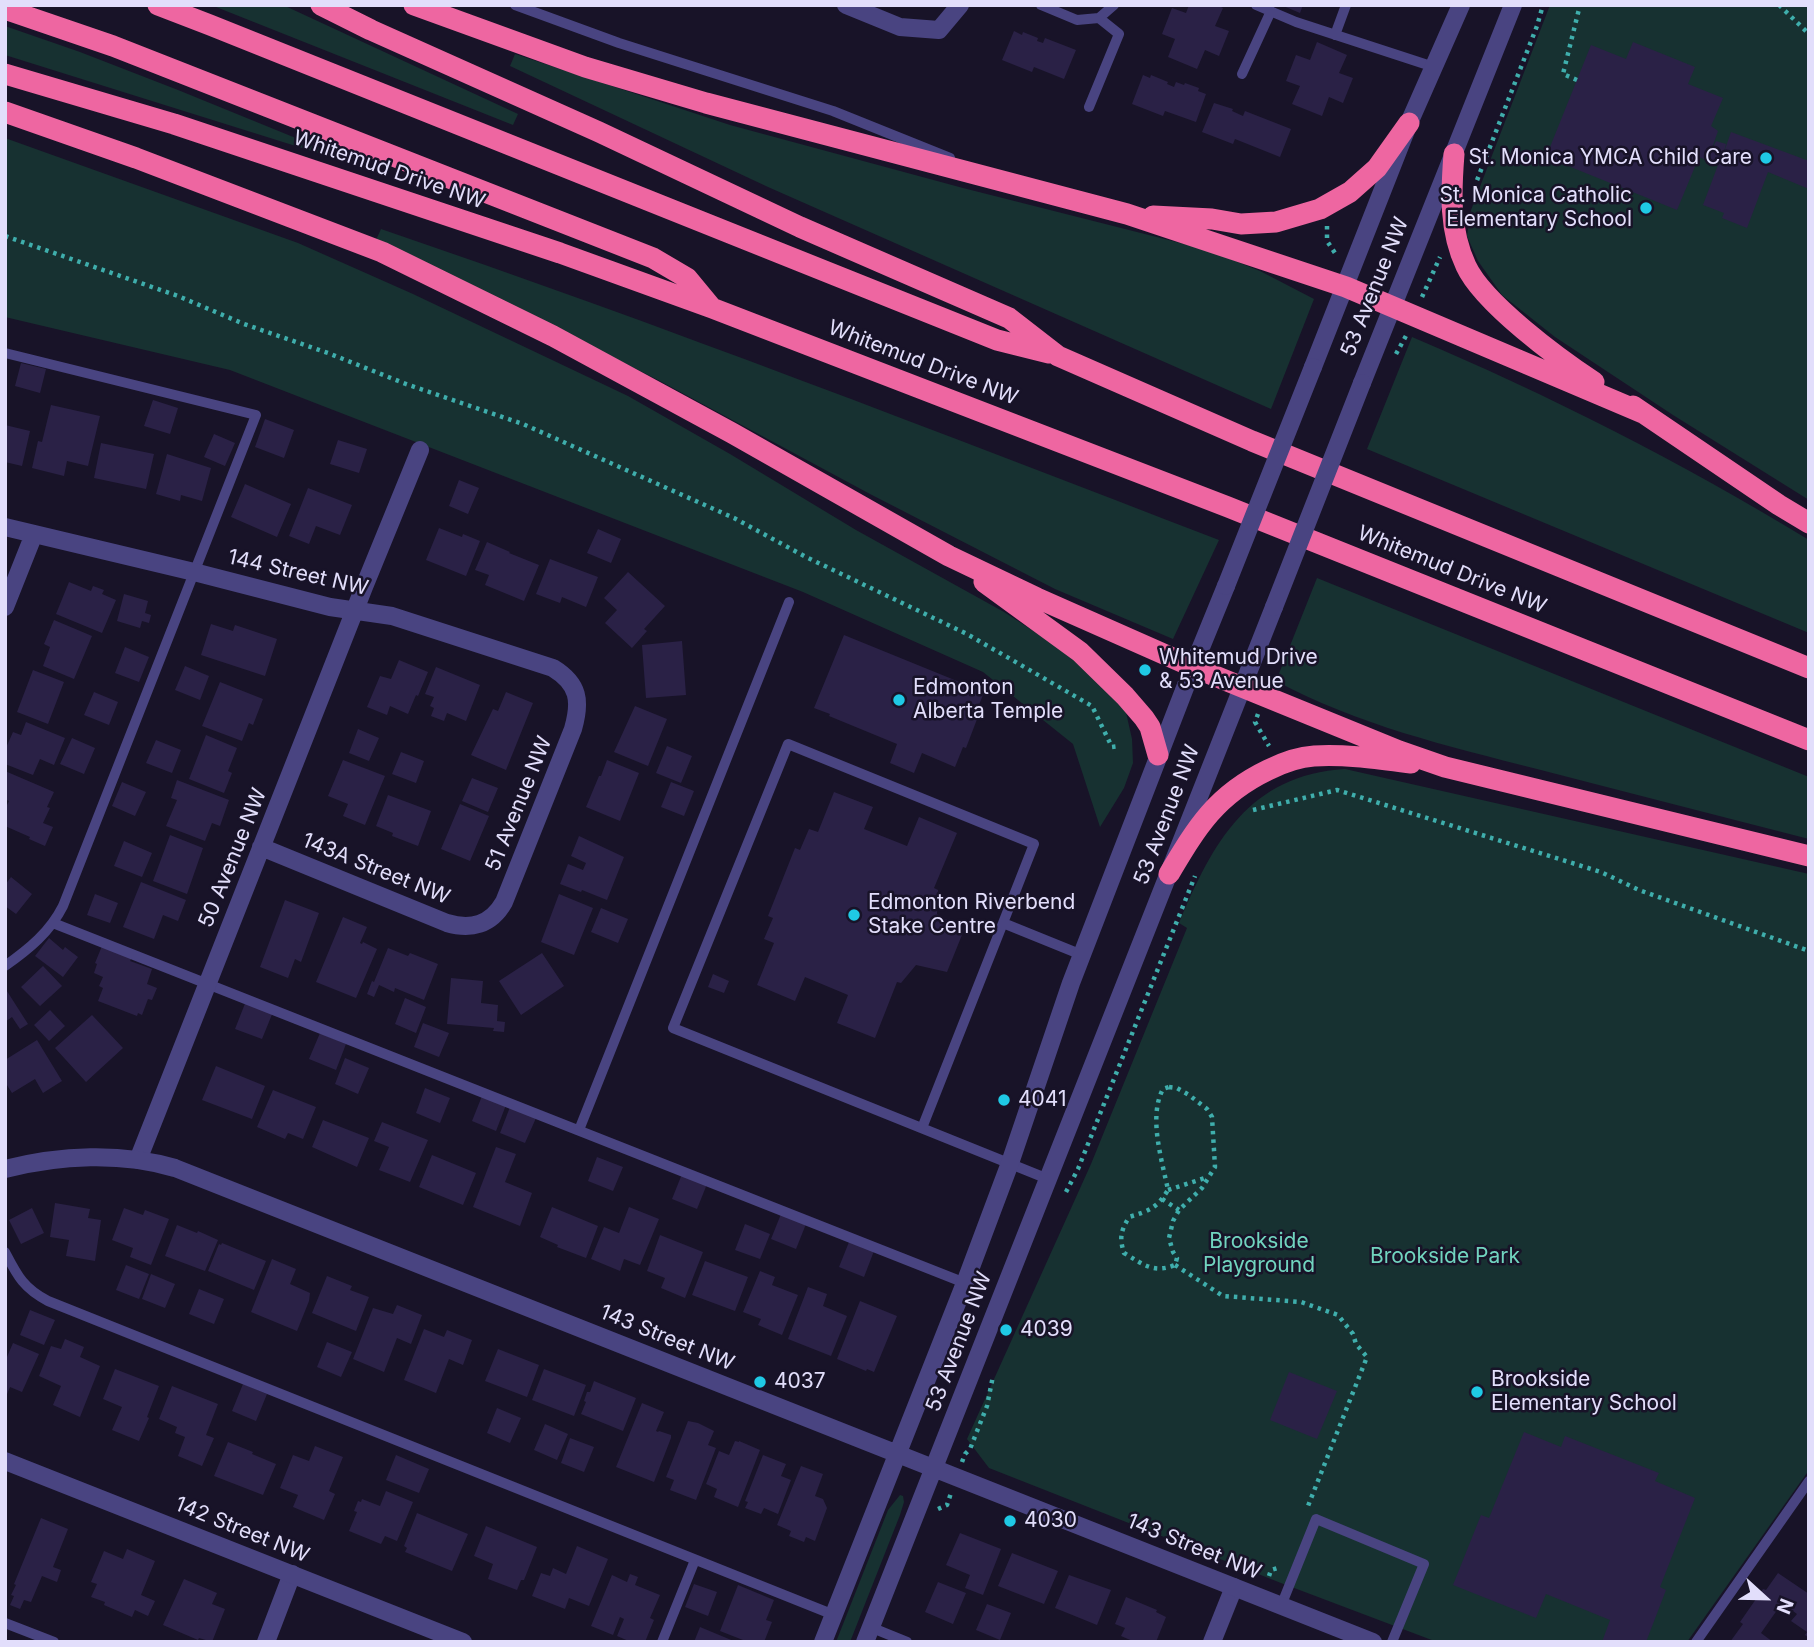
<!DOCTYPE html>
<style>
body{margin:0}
#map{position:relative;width:1814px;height:1647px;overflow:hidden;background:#181328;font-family:Inter,sans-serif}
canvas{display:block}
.frame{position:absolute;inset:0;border:7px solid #e2defb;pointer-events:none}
.north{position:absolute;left:1730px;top:1563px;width:70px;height:70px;-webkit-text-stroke:5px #181328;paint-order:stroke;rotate:112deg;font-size:19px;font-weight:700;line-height:28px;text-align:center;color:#e2defb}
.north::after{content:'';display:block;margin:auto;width:24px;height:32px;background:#e2defb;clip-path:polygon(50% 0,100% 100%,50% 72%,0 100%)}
</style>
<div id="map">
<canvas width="1814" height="1647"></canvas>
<div class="frame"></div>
<div class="north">N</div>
</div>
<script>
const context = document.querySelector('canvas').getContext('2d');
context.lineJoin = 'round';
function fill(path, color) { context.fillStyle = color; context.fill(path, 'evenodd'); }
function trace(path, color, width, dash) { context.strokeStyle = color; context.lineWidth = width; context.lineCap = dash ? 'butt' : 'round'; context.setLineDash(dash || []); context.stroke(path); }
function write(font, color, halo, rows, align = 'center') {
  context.font = font + ' Inter,sans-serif'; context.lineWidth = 5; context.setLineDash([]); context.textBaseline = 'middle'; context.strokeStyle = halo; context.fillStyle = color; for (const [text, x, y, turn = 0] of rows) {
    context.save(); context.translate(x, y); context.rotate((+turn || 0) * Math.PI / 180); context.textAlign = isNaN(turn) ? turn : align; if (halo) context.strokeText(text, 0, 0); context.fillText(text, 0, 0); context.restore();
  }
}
fill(new Path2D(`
 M211 5H283L518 114 513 125Z
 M1550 5H1809V500L1673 415 1555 337 1502 295 1478 261 1467 236 1471 210Z
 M5 26 80 52 178 90 335 154 334 158 5 55Z
 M515 54 730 125 963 188 1208 250 1260 271 1314 299 1271 409 768 187 510 66Z
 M5 138 298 243 413 294 628 396 730 454 856 530 1004 612 1072 656 1125 708 1132 739 1133 763 1124 788 1100 827 1073 744 983 672 803 592 230 370 5 317Z
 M381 229C663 325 941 433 1219 540L1173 639 1055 589 870 494 658 380 469 285 376 240Z
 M1412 337C1549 395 1681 462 1809 540V633L1367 449Z
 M1317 578 1809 777V839C1718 816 1627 792 1537 769 1447 746 1358 725 1276 681Z
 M1345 769 1809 874V1470L1687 1642H1437L1281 1583 989 1468 967 1439 1091 1164 1187 928 1179 923C1213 842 1249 775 1345 769Z
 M900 1495 903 1496 904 1502 900 1515 850 1642H836L888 1510Z`), '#173131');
fill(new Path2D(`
 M1189 5H1217L1223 8 1215 26 1229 31 1219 56 1205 50 1197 69 1168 57 1175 39 1162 34 1172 8 1186 13Z
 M1281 5H1303L1300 13Z
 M1014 31 1022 35 1023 32 1038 38 1037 41 1043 43 1045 38 1076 50 1064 79 1034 67 1032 72 1002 60Z
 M1317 42 1347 55 1339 73 1353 78 1343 103 1329 97 1322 116 1292 104 1300 86 1286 81 1296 55 1310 60Z
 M1633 42 1695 67 1688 84 1723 98 1711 126 1718 131 1711 151 1716 141 1726 144 1723 155 1731 132 1809 161V189L1768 172 1747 228 1722 218 1724 213 1703 205 1718 165 1699 157 1677 210 1546 157 1591 45 1626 59Z
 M1143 75 1150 78 1151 75 1168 82 1167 84 1174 87 1176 82 1184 85 1185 83 1199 88 1198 91 1206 94 1196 122 1165 111 1163 116 1132 104Z
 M1214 103 1233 109 1232 111 1243 116 1245 111 1291 129 1280 157 1235 139 1233 144 1202 132Z
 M21 363 46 369 40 393 15 386Z
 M153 400 178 408 170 434 144 426Z
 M51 405 100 416 88 466 67 461 64 476 32 468 38 441 42 442Z
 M265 419 294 430 284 458 255 447Z
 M5 425 30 431 22 466 5 462Z
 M214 434 235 443 225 466 204 457Z
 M338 440 367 449 359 473 330 464Z
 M101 443 154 454 146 489 94 478Z
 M167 454 211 468 202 501 181 495 180 501 156 494Z
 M459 480 479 488 468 514 449 506Z
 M245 484 291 504 277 537 231 517Z
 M308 488 352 505 340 535 316 526 309 544 289 536Z
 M439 528 462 537 463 534 480 541 466 576 426 560Z
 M598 529 621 539 611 563 587 553Z
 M487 542 510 552 509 553 539 565 524 601 485 585 489 575 475 570Z
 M550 559 598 577 586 607 562 597 560 603 536 594Z
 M628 572 665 606 644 629 647 631 632 648 605 623 617 610 604 598Z
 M69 582 91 591 93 586 104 590 102 594 116 600 102 633 56 614Z
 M124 594 148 601 145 613 151 615 149 623 142 621 140 628 117 621Z
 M54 620 92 636 74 679 43 666 50 647 44 644Z
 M211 624 233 631 235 625 277 639 265 676 201 655Z
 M844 635 984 692 976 713 979 714 966 748 963 747 955 767 922 753 914 773 890 763 897 744 829 716 830 714 814 708Z
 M682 641 686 695 646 698 642 645Z
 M125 647 149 657 139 682 115 673Z
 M399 660 428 672 418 696 416 695 408 714 390 706 387 715 367 707 380 676 391 679Z
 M185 666 209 676 200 700 175 690Z
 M436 667 480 685 466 721 447 713 444 721 431 716 434 708 430 706 434 697 425 694Z
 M33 670 64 682 48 724 17 712Z
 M220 682 263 699 253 725 249 723 242 741 202 726Z
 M94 692 118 702 109 725 84 715Z
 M506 692 533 703 506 770 471 755 493 709 498 711Z
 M635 706 667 719 648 766 614 752Z
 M26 722 65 738 54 765 40 759 33 775 5 764V750L13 732 21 735Z
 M358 729 379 738 369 761 349 753Z
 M206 735 237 748 228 771 232 773 224 793 189 779Z
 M72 738 95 748 84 774 60 764Z
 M156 740 181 750 172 773 146 763Z
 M667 746 692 756 681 783 656 773Z
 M401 752 424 761 416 783 392 774Z
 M343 760 385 776 365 825 343 816 348 804 328 796Z
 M607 760 639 773 620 821 586 807 599 776H601Z
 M5 771 54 792 47 807 50 808 43 823 53 827 45 846 29 839 30 837 5 826V809L9 801 5 799Z
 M472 778 498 788 488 812 462 801Z
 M177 780 229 800 220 826 212 823 205 841 166 826 177 800 171 798Z
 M122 782 146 792 135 816 112 806Z
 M671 782 694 791 684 816 661 807Z
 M834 792 873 807 864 829 907 846 919 817 957 833 934 888 938 890 937 914 964 930 947 972 916 965 901 983 897 982 875 1038 837 1023 848 995 805 977 795 1001 757 985 774 943 764 939 773 918 768 916 795 848 800 850 809 829 818 832Z
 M388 795 431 811 418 846 392 836 393 833 376 826Z
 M460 804 489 816 470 861 441 849Z
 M170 835 203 848 187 894 153 881Z
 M579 836 624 857 607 900 582 890 581 892 560 884 568 864 583 870 586 863 571 856Z
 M124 841 152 853 142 877 114 866Z
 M11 877 32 894 16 914 5 906V885Z
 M141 882 186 900 178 921 163 915 154 939 123 927Z
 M95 894 118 903 110 923 87 915Z
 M559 894 593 908 574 955 541 942Z
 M285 900 319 913 301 962 295 959 288 978 260 967Z
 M601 908 628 919 618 943 591 932Z
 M343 917 367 927 360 943 362 944 363 942 377 949 356 998 316 982Z
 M49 938 63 950 65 947 78 957 63 977 35 956Z
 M102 946 132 958 130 961 152 969 147 984 157 988 152 1000 148 999 142 1015 138 1013 137 1016 98 1001 103 988 99 986 103 977 94 973 97 964 95 963Z
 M388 948 408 956 410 953 438 964 424 1000 395 988 394 992 379 985 374 997 367 994 372 981 374 982Z
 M542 953 564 986 521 1015 499 981Z
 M43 966 62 986 40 1006 21 987Z
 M713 974 729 981 724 993 708 987Z
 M451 978 483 981 481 1003 498 1005 497 1021 505 1022 504 1032 493 1031 494 1028 447 1024Z
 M5 988 28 1024 20 1029 12 1017 5 1022Z
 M405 998 426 1007 416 1033 395 1024Z
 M246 1001 273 1012 262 1039 235 1029Z
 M50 1010 65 1026 49 1041 34 1025Z
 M92 1015 123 1048 86 1082 55 1048Z
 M423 1023 449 1033 439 1057 414 1047Z
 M320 1033 346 1044 336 1070 309 1059Z
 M37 1040 62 1081 43 1093 35 1079 12 1093 5 1082V1060Z
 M345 1058 369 1068 358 1094 335 1084Z
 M216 1066 265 1086 252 1119 202 1100Z
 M425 1088 450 1098 440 1123 416 1113Z
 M273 1090 316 1107 303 1139 288 1133 285 1139 257 1127Z
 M482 1096 506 1105 496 1131 472 1121Z
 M510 1107 536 1118 525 1143 500 1133Z
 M323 1120 369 1138 357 1167 312 1147Z
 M382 1122 428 1140 410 1182 379 1170 389 1147 374 1141Z
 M496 1147 516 1154 505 1182 532 1193 520 1226 473 1207Z
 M432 1155 476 1173 463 1205 419 1187Z
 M597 1157 623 1167 613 1191 588 1181Z
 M682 1174 707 1184 697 1209 672 1199Z
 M55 1203 90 1209 88 1218 101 1220 95 1261 66 1256 69 1240 50 1237Z
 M552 1207 598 1226 586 1258 557 1247 558 1245 540 1237Z
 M629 1207 659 1219 640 1265 624 1259 620 1271 591 1259 604 1227 619 1233Z
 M32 1208 44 1233 21 1244 9 1220Z
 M124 1208 143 1215 145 1210 169 1219 151 1265 130 1257 133 1248 112 1240Z
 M781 1214 806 1224 796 1249 771 1239Z
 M745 1224 770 1234 760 1259 735 1250Z
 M177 1225 197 1233 198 1231 218 1240 205 1271 165 1256Z
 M660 1235 703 1252 685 1298 661 1288 665 1278 647 1271Z
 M849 1242 874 1251 864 1277 839 1267Z
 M222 1243 266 1261 254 1290 208 1271 219 1244 221 1245Z
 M272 1259 296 1269 290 1284 310 1293 309 1301 297 1331 251 1312Z
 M705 1261 748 1277 735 1311 692 1295Z
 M126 1265 149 1274 139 1299 116 1290Z
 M760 1271 775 1277 772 1285 798 1295 782 1335 758 1325 761 1319 743 1312Z
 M151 1274 175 1284 165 1308 142 1299Z
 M327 1276 352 1286 350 1290 369 1297 356 1331 312 1313Z
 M808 1287 827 1294 823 1306 847 1316 831 1356 788 1339Z
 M199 1289 224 1299 214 1324 189 1314Z
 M860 1301 897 1316 874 1372 867 1369 866 1371 837 1359Z
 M397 1305 422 1315 411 1344 397 1338 384 1372 353 1359 373 1308 393 1314Z
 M30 1310 55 1320 44 1345 20 1335Z
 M424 1329 444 1337 447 1330 472 1340 463 1365 449 1359 436 1393 404 1380Z
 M65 1339 84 1347 80 1357 100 1366 80 1417 53 1405 61 1386 39 1376 51 1346 61 1349Z
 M327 1342 352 1352 341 1377 317 1367Z
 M13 1343 39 1354 22 1392 10 1387 5 1399V1356L7 1357Z
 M498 1349 539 1365 527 1397 485 1381Z
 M115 1369 159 1386 147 1417 149 1418 139 1441 112 1430 122 1407 103 1399Z
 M544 1369 586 1385 574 1416 532 1400Z
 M1289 1372 1337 1391 1317 1439 1270 1420Z
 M594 1381 636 1398 623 1431 581 1414 586 1402 584 1401 587 1392H590Z
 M243 1384 267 1394 256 1421 232 1411Z
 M172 1386 218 1404 206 1435 214 1438 202 1466 178 1456 185 1437 175 1433 177 1427 159 1419Z
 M642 1403 664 1412 656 1431 658 1432 659 1431 671 1435V1438L654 1482 616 1467Z
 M497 1408 521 1418 510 1443 487 1433Z
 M688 1421 698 1423 714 1431 708 1445 716 1448 696 1500 670 1490 674 1480 666 1477Z
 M545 1424 568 1434 557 1460 534 1450Z
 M1524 1432 1561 1447 1565 1436 1659 1473 1655 1481 1695 1498 1660 1587 1666 1590 1646 1642H1602L1610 1620 1546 1594 1536 1618 1453 1585 1481 1515 1489 1518Z
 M570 1438 594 1447 584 1472 561 1463Z
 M735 1441 739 1442V1441L760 1450 738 1507 714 1497 717 1489 706 1484 719 1451 729 1455Z
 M228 1442 253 1452 252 1454 276 1464 263 1495 214 1476Z
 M315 1446 343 1457 329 1491 335 1494 324 1520 293 1507 298 1495 280 1488 293 1455 309 1461Z
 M396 1455 429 1469 419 1493 386 1480Z
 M763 1455 786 1464 781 1476 791 1480 778 1514 764 1508 761 1514 745 1508 748 1502 745 1501Z
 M801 1466 823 1474 815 1496 823 1499 827 1508 815 1541 806 1537 804 1542 789 1536 791 1531 777 1525Z
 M386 1491 413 1502 397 1541 385 1536 381 1544 349 1531 357 1512 354 1511 358 1501 361 1502 362 1499 380 1506Z
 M417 1513 468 1534 452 1571 405 1552 407 1548 404 1546Z
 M41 1518 68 1529 53 1567 61 1570 57 1582 42 1576 31 1602 24 1600 20 1609 10 1605 14 1596 11 1595 16 1585 14 1584Z
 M486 1526 537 1547 524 1580H521L517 1590 488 1579 493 1564 474 1556Z
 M960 1533 1001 1549 983 1595 965 1588 970 1575 946 1565Z
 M577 1546 608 1559 589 1606 569 1598 565 1609 532 1596 541 1573 550 1576 553 1568 566 1574Z
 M127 1549 155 1561 141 1595 155 1601 148 1616 135 1610 132 1617 104 1605 105 1602 91 1597 97 1584 91 1582 104 1551 123 1559Z
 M1012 1553 1058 1571 1044 1604 998 1586Z
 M1778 1573 1809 1594V1638L1805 1635 1807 1632 1791 1621 1797 1614 1782 1603 1761 1633 1773 1642H1730L1743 1624 1740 1622 1763 1589 1766 1590Z
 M630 1574 638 1577 635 1585 660 1595 650 1618 654 1620 645 1642H631L617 1636 624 1619 620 1617 613 1635 591 1626 612 1575 627 1582Z
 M1069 1575 1111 1590 1097 1625 1055 1608Z
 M184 1579 217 1593 212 1604 225 1609 212 1642 199 1638 198 1640 163 1625Z
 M938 1582 966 1593 953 1624 925 1612Z
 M694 1584 717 1592 708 1616 685 1607Z
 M738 1585 774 1600 766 1620 772 1622 764 1642H748L720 1631Z
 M1126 1597 1157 1610 1156 1612 1166 1617 1156 1642H1135L1121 1636 1125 1628 1115 1624Z
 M987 1604 1011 1613 1000 1640 976 1630Z
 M700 1627 736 1642H694Z`), '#2a2146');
trace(new Path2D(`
 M1779 5 1809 34
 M1577 80 1563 74 1580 5
 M1474 188 1537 26 1543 5
 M1327 226V241L1337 256
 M5 236 178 296 244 324 328 353 406 384 523 424 734 518 806 557 967 634 1092 706 1112 747 1120 746
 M1422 297 1440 257
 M1396 354 1407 334
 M1258 714 1255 722 1269 746
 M1253 810 1337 790 1601 872 1639 890 1809 951
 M1169 1087 1177 1088 1189 1095 1207 1109 1212 1117 1215 1167 1202 1188 1179 1210 1173 1221 1169 1238 1173 1252 1177 1258 1175 1265C1153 1274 1143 1264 1124 1253 1119 1237 1121 1231 1129 1217 1149 1211 1157 1208 1168 1190 1162 1160 1148 1117 1163 1089Z
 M1168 1190 1208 1177
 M1066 1192 1078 1169 1195 876
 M1162 1199 1179 1210
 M1175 1265 1223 1296 1301 1302 1338 1315 1353 1334 1356 1344 1367 1357 1308 1506
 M962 1462 965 1454 970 1449 987 1406 993 1376
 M938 1509 947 1505 951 1493
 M1269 1576 1271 1570 1281 1567`), '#3faeac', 4.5, [3.5, 5]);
trace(new Path2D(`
 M515 5 619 43 833 111 950 158
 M1041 5 1077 20 1099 18 1114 5
 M1256 5 1296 22 1434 67
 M1335 35 1346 5
 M1242 74 1271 11
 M1089 107 1119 34 1099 18
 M5 353 256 415 63 906C50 932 29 949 5 966
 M53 923 965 1283
 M1003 923 1034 844 788 744 673 1028 1048 1179
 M922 1128 1003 923 1082 955
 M579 1130 789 602
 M5 1252C17 1275 23 1288 48 1301L834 1615
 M1281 1606 1316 1519 1424 1564 1392 1642
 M5 1623 54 1642
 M870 1627 907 1642
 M662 1642 695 1560
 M1696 1642 1809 1481`), '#494481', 10);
trace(new Path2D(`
 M846 5 900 27 939 30 960 5
 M5 527 194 572 330 607 392 616 553 668C579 684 581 701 573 729L504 902C491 925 471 930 447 923L261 847
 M5 607 34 534
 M138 1160 364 587 420 450
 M266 1642 292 1574
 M1212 1642 1234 1587`), '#494481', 18);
trace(new Path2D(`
 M1313 367 1409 123 1461 5
 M1362 383 1513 5
 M5 1169C60 1155 121 1152 175 1168L1373 1642
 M5 1461 463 1642
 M823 1642 965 1283 1010 1163 1071 983 1193 667 1226 586
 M865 1642 1274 607`), '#494481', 18);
trace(new Path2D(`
 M158 5 210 25 997 340 1049 353
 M321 5 371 30 599 132 800 227 1009 318 1058 356 1252 441 1809 668
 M414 5 585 67 706 103 1127 214 1346 287 1643 413
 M5 9 113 46 653 258 687 278 711 307
 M5 74 174 124 560 253 712 308 1228 507 1809 740
 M5 112 136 158 382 252 553 336 732 433 949 556 1037 598 1193 667 1399 751 1445 767 1809 856
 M1454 154C1451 192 1449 230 1466 266 1483 303 1559 359 1594 382
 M1153 216 1212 219 1241 224 1276 222 1320 209 1350 192 1377 168 1409 123
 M1633 406 1779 505 1809 523
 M984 582 1080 652 1125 696 1144 718 1150 727 1158 755
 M1169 874C1197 827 1216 795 1268 770 1282 763 1297 757 1314 756 1345 754 1379 759 1411 763`), '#ee66a1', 21);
trace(new Path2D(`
 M1226 586 1313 367
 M1274 607 1362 383`), '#494481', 18);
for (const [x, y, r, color] of [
 [1766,158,7,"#1fc9e5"],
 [1646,208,7,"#1fc9e5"],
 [1145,670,7,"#1fc9e5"],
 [899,700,7,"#1fc9e5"],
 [854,915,7,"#1fc9e5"],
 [1004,1100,7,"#1fc9e5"],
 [1006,1330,7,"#1fc9e5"],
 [760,1382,7,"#1fc9e5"],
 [1477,1392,7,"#1fc9e5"],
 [1010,1521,7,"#1fc9e5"]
]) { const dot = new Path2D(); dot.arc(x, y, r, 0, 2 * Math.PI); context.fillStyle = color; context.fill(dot); trace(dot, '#181328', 2.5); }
write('21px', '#e2defb', '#181328', [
 ["St. Monica YMCA Child Care",1752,158,"right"],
 ["St. Monica Catholic",1632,196,"right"],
 ["Elementary School",1632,220,"right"],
 ["Whitemud Drive",1159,658],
 ["& 53 Avenue",1159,682],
 ["Edmonton",913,688],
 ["Alberta Temple",913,712],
 ["Edmonton Riverbend",868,903],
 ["Stake Centre",868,927],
 ["4041",1018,1100],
 ["4039",1020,1330],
 ["Brookside",1491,1380],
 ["Elementary School",1491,1404],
 ["4037",774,1382],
 ["4030",1024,1521]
], 'left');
write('21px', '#e2defb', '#181328', [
 ["Whitemud Drive NW",389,170,19],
 ["53 Avenue NW",1375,287,-68],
 ["Whitemud Drive NW",923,363,21],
 ["Whitemud Drive NW",1452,570,22],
 ["144 Street NW",298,573,13],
 ["51 Avenue NW",519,804,-68],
 ["53 Avenue NW",1167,815,-69],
 ["50 Avenue NW",233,858,-68],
 ["143A Street NW",376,869,22],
 ["143 Street NW",667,1338,22],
 ["53 Avenue NW",959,1342,-69],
 ["142 Street NW",242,1530,22],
 ["143 Street NW",1194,1547,22]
]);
write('21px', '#71d4bf', '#181328', [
 ["Brookside",1259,1242],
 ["Playground",1259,1266],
 ["Brookside Park",1445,1257]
]);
</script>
